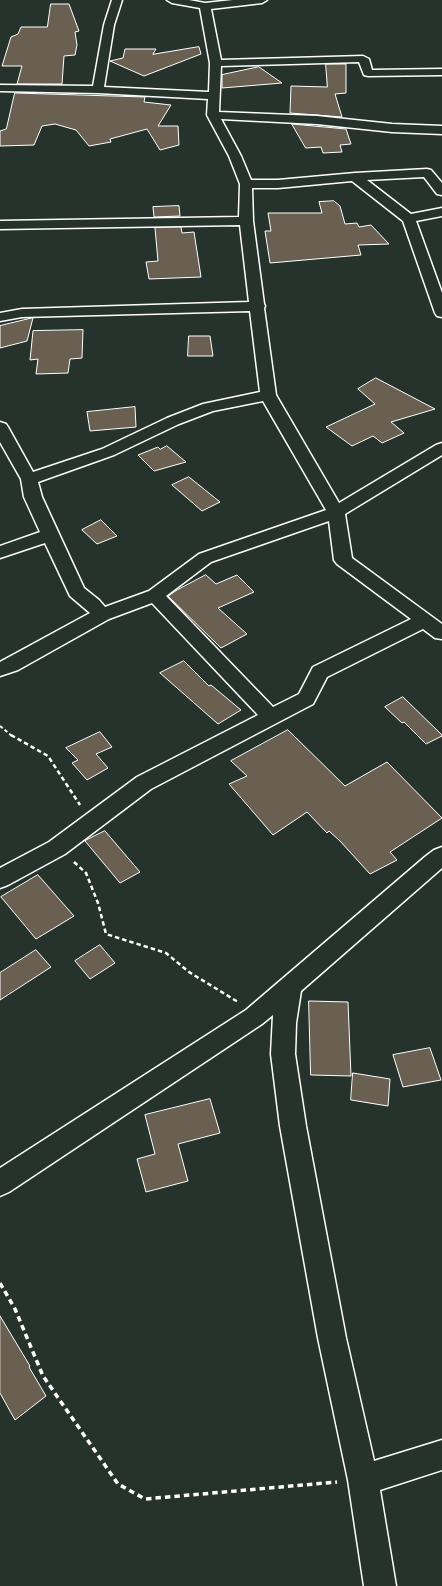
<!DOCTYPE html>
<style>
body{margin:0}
canvas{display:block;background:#26332d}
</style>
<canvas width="442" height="1586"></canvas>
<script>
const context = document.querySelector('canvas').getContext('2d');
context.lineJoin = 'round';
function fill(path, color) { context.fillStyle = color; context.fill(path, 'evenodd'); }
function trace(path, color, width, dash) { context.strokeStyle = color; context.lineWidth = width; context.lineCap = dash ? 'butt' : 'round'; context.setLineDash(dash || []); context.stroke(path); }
const building = new Path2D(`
 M51 4H69L79 31 75 32 77 45 75 55 64 56 62 84H17L22 66H2L11 37 18 34 21 27H47Z
 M199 47 201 54 144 76 110 61 123 58 125 49H156L153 54Z
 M326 64H346V93L335 94 342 117 290 113 291 86 327 87Z
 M259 67 282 83 222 88V75Z
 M15 93 145 97 144 102 171 105 158 126H178L179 145 160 150 147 129 110 139 111 142 89 146 76 130 55 124 42 126 34 145 0 146V131L6 129Z
 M292 124 346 129 351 144 340 145 342 152 323 153 321 147 306 148Z
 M334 201 340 206 345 224 357 223 359 227 371 225 389 244 358 245 361 255 270 263 265 231H271L268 213H322L319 202Z
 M179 206 180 216 154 217 153 207Z
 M181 227 182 233 194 232 201 277 149 279 146 262 158 261 155 228Z
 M33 318 27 341 0 348V326Z
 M83 330 82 358 70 359 68 373 36 374 38 359 30 360 33 331Z
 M189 336H210L213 356H188Z
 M376 378 435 409 391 422 404 433 382 443 373 436 352 446 326 427 375 404 358 389Z
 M135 407 136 427 90 431 87 412Z
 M167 446 186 462 154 471 138 455 158 447 160 449Z
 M189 477 220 502 202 511 172 485Z
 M101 520 117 536 97 544 82 530Z
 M206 575 216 584 237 575 254 592 218 608 247 634 221 648 168 596 177 590Z
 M184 661 209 686 211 685 241 710 218 724 160 673Z
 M403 697 442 735V736L426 744 404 722 402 723 385 707Z
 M288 730 345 786 387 762 442 818 390 852 397 860 370 874 340 841 329 831 327 833 307 812 273 835 229 784 247 776 231 761Z
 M100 732 112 747 96 754 108 768 87 780 72 763 78 760 66 748Z
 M105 831 140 872 120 883 85 841Z
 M38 875 74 916 36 939 1 897Z
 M100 945 115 963 90 979 75 961Z
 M36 950 51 967 0 1000V973Z
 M309 1001 348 1002 351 1076 311 1075Z
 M430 1048 441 1080 403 1087 393 1055Z
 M353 1073 390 1079 388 1106 351 1100Z
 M210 1099 220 1133 178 1144 188 1181 146 1192 137 1159 155 1154 145 1115Z
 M0 1316 30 1366 29 1367 46 1396 15 1420 0 1393Z`);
fill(building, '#696052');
trace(building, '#fff', 1);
const minor = new Path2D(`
 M112 0H122L114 25 104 87 209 92 210 63 200 8 172 3 167 0H189L205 3 233 0H267L262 3 211 9 221 60 363 56 369 59 372 70 442 69V75L368 76 364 75 359 62 221 66 219 112 317 116 392 124 442 126V134L392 132 317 124 221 119 241 156 251 180H278L355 173 427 169 431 170 442 183V195L437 194 424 177 367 180 411 214 442 208V216L416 221 442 293V317L437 316 435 313 403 221 352 181 278 188H252L253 221 264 304 265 306 264 308 276 395 339 503 436 445 442 443V455L345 514 352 558 442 624V639L435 638 423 629 327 677 313 704 151 789 65 854 8 885 0 888V868L49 842 137 777 258 715 152 603 109 619 18 670 0 676V662L90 613 70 596 45 543 0 558V546L40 532 24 497 21 479 0 442V422L6 424 8 427 33 472 102 449 167 418 203 404 260 392 250 311 22 317 0 321V313L22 309 249 302 240 225 0 229V221L239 217 240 184 229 156 207 115 208 99 98 93 0 91V85L93 86 104 25ZM263 401 326 510 199 554 149 591 105 607 99 600 84 588 42 497 38 482 114 455 179 424 213 411ZM329 521 334 560 337 564 411 619 313 667 299 694 273 707 166 596 211 562Z
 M442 847V868L301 991 296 1023 295 1054 306 1126 346 1338 374 1461 442 1440V1470L380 1490 396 1586H364L348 1480 318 1338 280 1126 271 1054 273 1015 262 1024 9 1192 0 1196V1168L246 1010 426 856 434 850Z`);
trace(minor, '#fff', 3);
trace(new Path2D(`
 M0 726 12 736`), '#fff', 2, [3.5, 2.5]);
trace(new Path2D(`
 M11 735 48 756 80 805
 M74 862 86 873 98 903 106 934 166 953 189 972 238 1002`), '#fff', 2.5, [4.5, 3]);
trace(new Path2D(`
 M0 1283 15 1309 43 1376 118 1484 145 1499 337 1482`), '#fff', 3.5, [5.5, 4]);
fill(minor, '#26332d');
</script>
